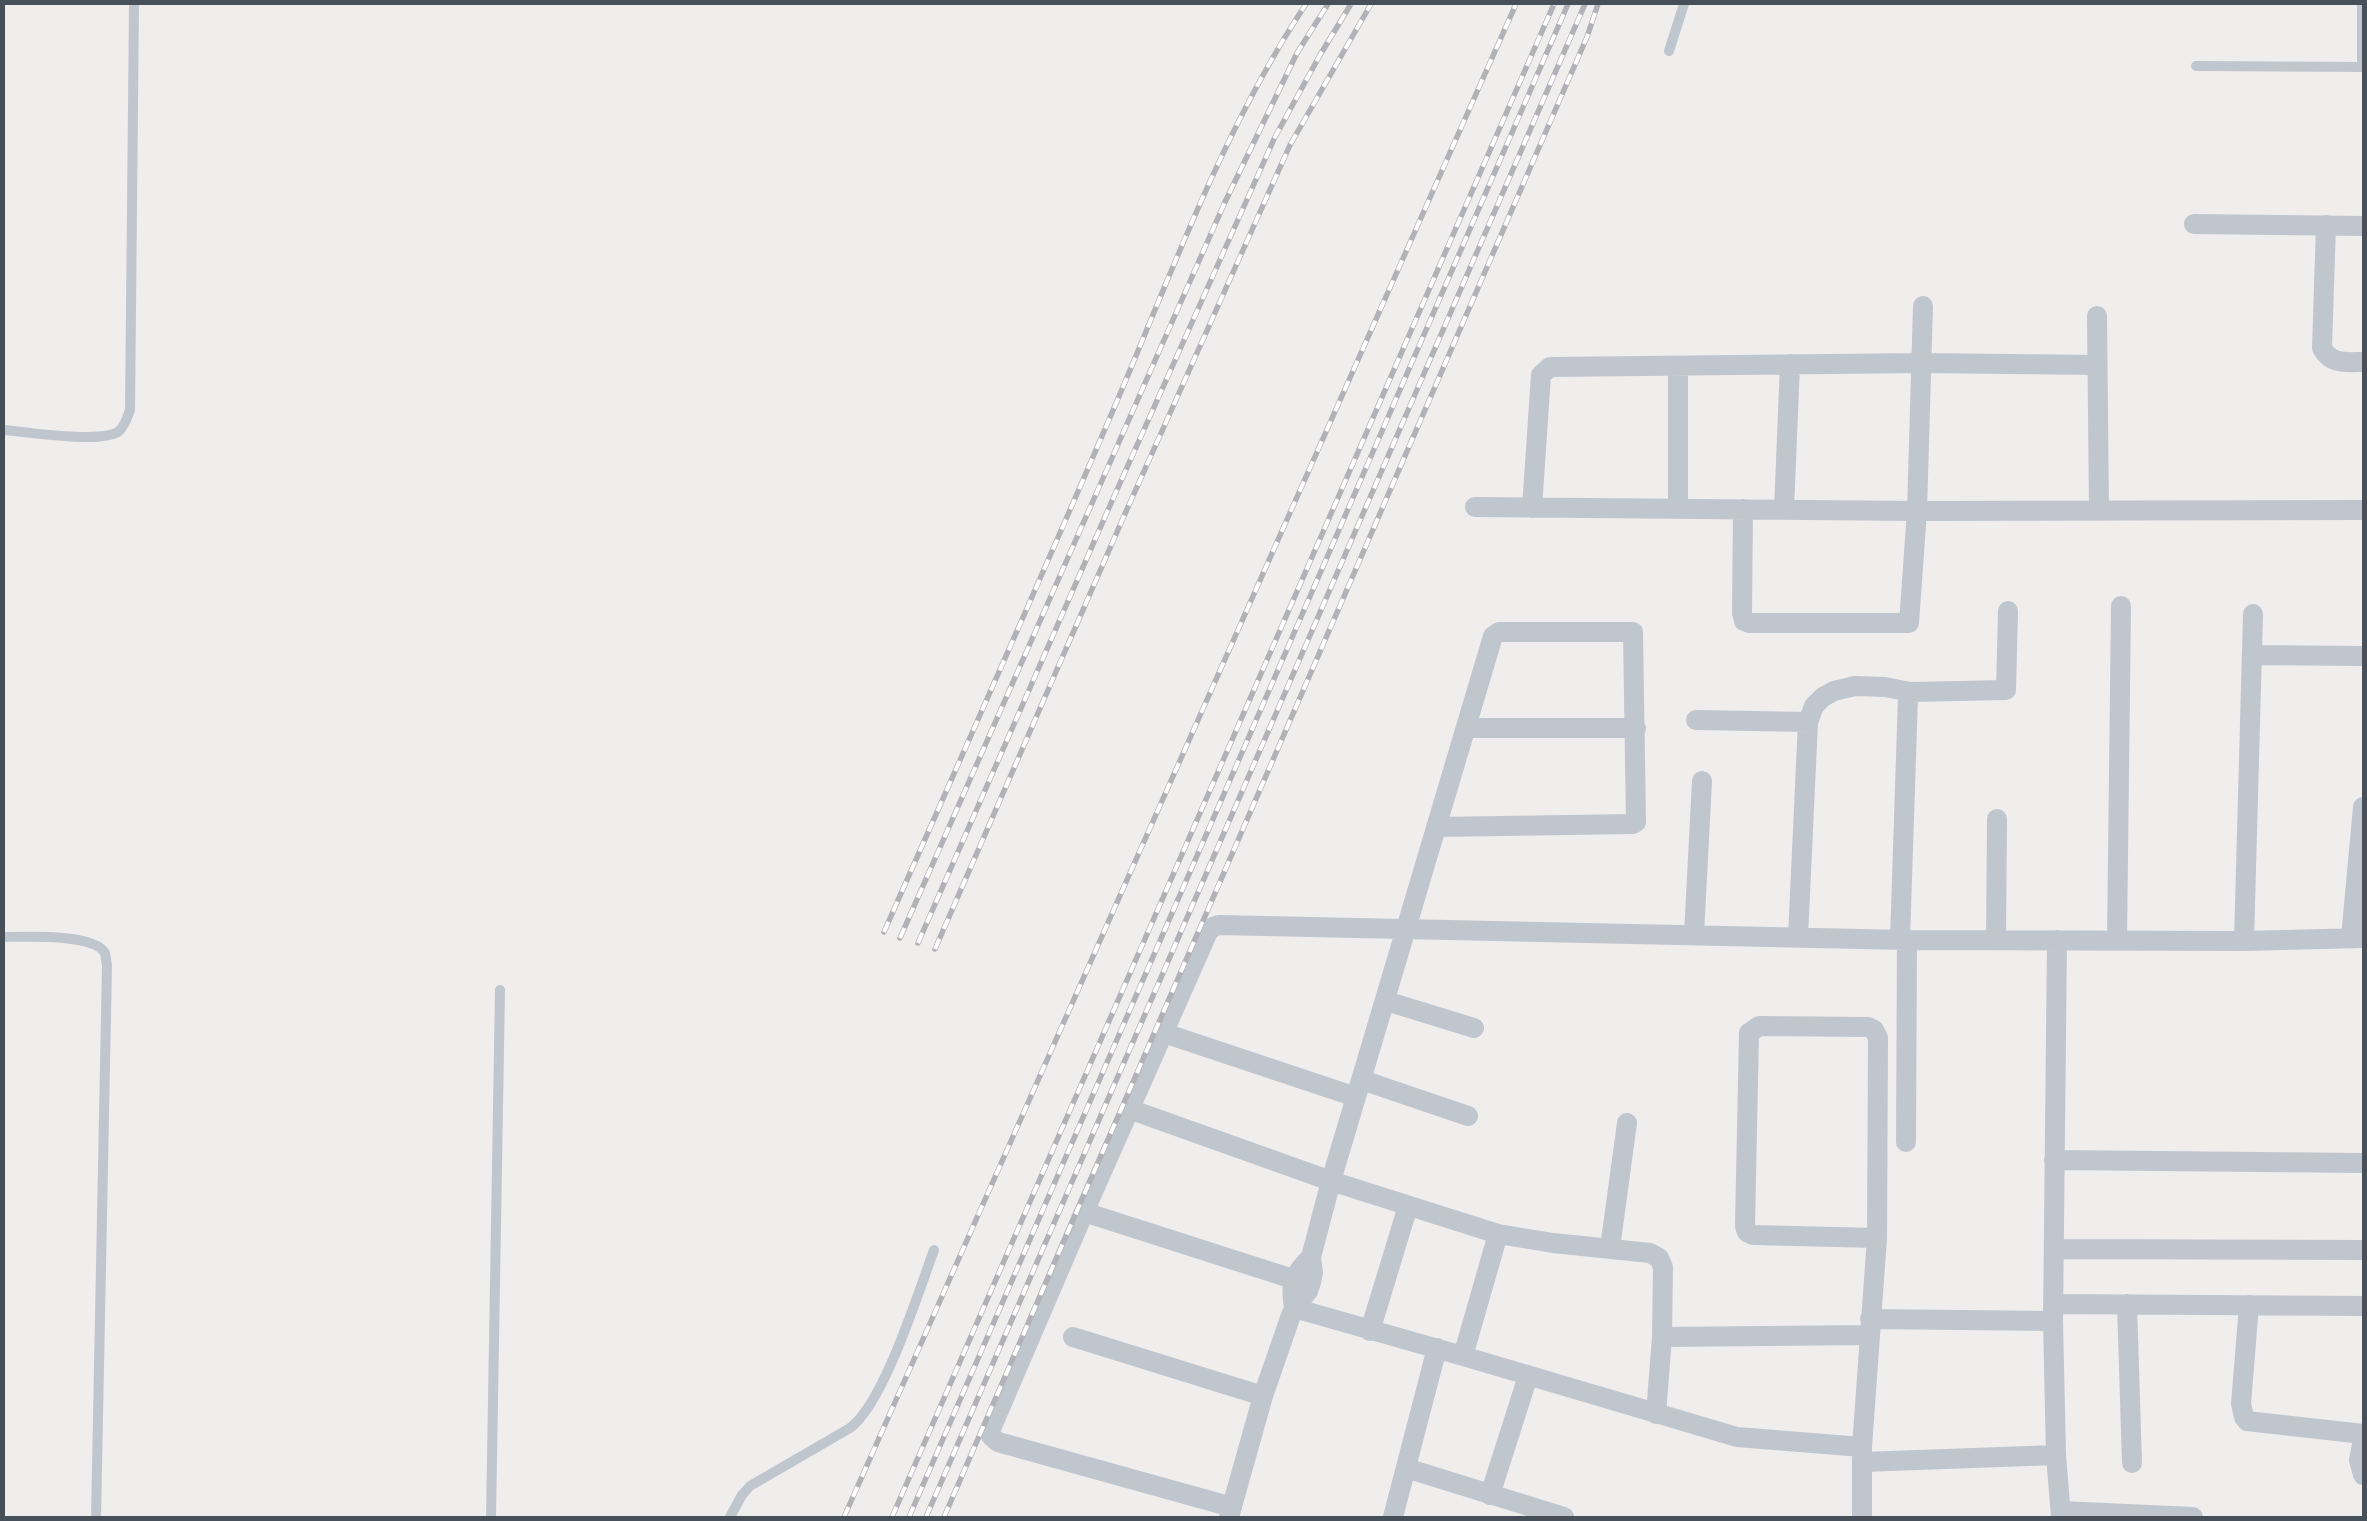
<!DOCTYPE html>
<style>
body{margin:0}
#map{position:relative;width:2367px;height:1521px;overflow:hidden;background:#f0eded;font-family:Roboto,sans-serif}
canvas{display:block}
.frame{position:absolute;inset:0;border:5px solid #474f59;pointer-events:none}
</style>
<div id="map">
<canvas width="2367" height="1521"></canvas>
<div class="frame"></div>
</div>
<script>
const context = document.querySelector('canvas').getContext('2d');
context.lineJoin = 'round';
function trace(path, color, width, dash) { context.strokeStyle = color; context.lineWidth = width; context.lineCap = dash ? 'butt' : 'round'; context.setLineDash(dash || []); context.stroke(path); }
trace(new Path2D(`
 M1669 51 1684 4
 M2196 66 2363 67
 M2362 67V4
 M4 430C26 432 103 444 119 431 125 426 127 418 130 410L134 4
 M4 937C25 937 94 933 105 953 106 956 106 962 107 965L96 1517
 M491 1517 500 990
 M730 1517 742 1495 750 1486 850 1428C884 1403 918 1293 934 1250`), '#bfc6ce', 10);
trace(new Path2D(`
 M2194 224 2363 226
 M2326 225 2322 348C2331 365 2346 362 2363 362
 M2097 316 2099 511
 M1475 507 1917 511 2363 510
 M1532 508 1541 375 1550 367 1922 363 2097 365
 M1678 509V366
 M1743 509 1742 613 1744 621 1749 623H1909L1917 511 1923 306
 M1784 509 1790 364
 M2252 655 2363 656
 M1696 720 1808 722
 M1466 728H1636
 M1694 935 1702 781
 M1798 937 1808 722 1814 706 1823 697 1834 691 1855 686 1885 687 1910 692 2006 690 2008 611
 M2351 938 2363 807
 M1900 940 1908 696 1910 692
 M1996 940 1997 819
 M2057 940 2053 1321 2056 1455 2061 1517
 M2117 940 2121 606
 M2244 941 2253 614
 M1386 1001 1474 1028
 M1164 1033 1356 1097
 M1362 1080 1468 1116
 M1129 1109 1331 1181 1498 1234 1553 1243 1650 1253 1659 1258 1663 1267 1662 1337 1656 1414
 M1906 1142 1907 940
 M2054 1160 2363 1163
 M1084 1212 1293 1279
 M1610 1248 1627 1123
 M2055 1249 2363 1250
 M1311 1257C1292 1276 1290 1282 1294 1308L1463 1356 1737 1437 1862 1447
 M2053 1304 2363 1306
 M2127 1304 2132 1463
 M2249 1305 2241 1404 2244 1417 2247 1421 2363 1434
 M1870 1319 2053 1321
 M1370 1331 1408 1206
 M1073 1337 1263 1396
 M1662 1337 1869 1335
 M1463 1356 1498 1234
 M2363 1439 2359 1460 2363 1475
 M1862 1462 2056 1455
 M1406 1468 1564 1517
 M1490 1495 1528 1376
 M1232 1507 998 1442 991 1436 990 1431 1084 1212 1208 932 1213 927 1219 925 1907 940 2244 941 2363 938
 M2061 1511 2193 1517
 M1229 1517 1263 1396 1290 1318 1294 1308 1308 1291 1311 1282 1313 1273 1311 1257 1331 1181 1493 636 1499 632H1633L1636 822 1633 824 1436 827
 M1393 1517 1437 1348
 M1862 1517V1447L1877 1238 1878 1038 1874 1030 1868 1027 1759 1026 1749 1033 1745 1226 1747 1232 1753 1235 1877 1238`), '#bfc6ce', 20);
const rail = new Path2D(`
 M884 932C962 755 1041 579 1117 401 1174 267 1225 126 1306 4
 M900 938 1225 202 1297 53 1328 4
 M918 943 1108 510 1275 137 1320 55 1351 4
 M935 949 1124 516 1290 145 1371 4
 M844 1517 1516 4
 M892 1517 1554 4
 M909 1517 1568 4
 M926 1517 1585 4
 M944 1517 1587 37 1598 4`);
trace(rail, '#b0b2b7', 5.5);
trace(rail, '#fff', 4, [11]);
</script>
